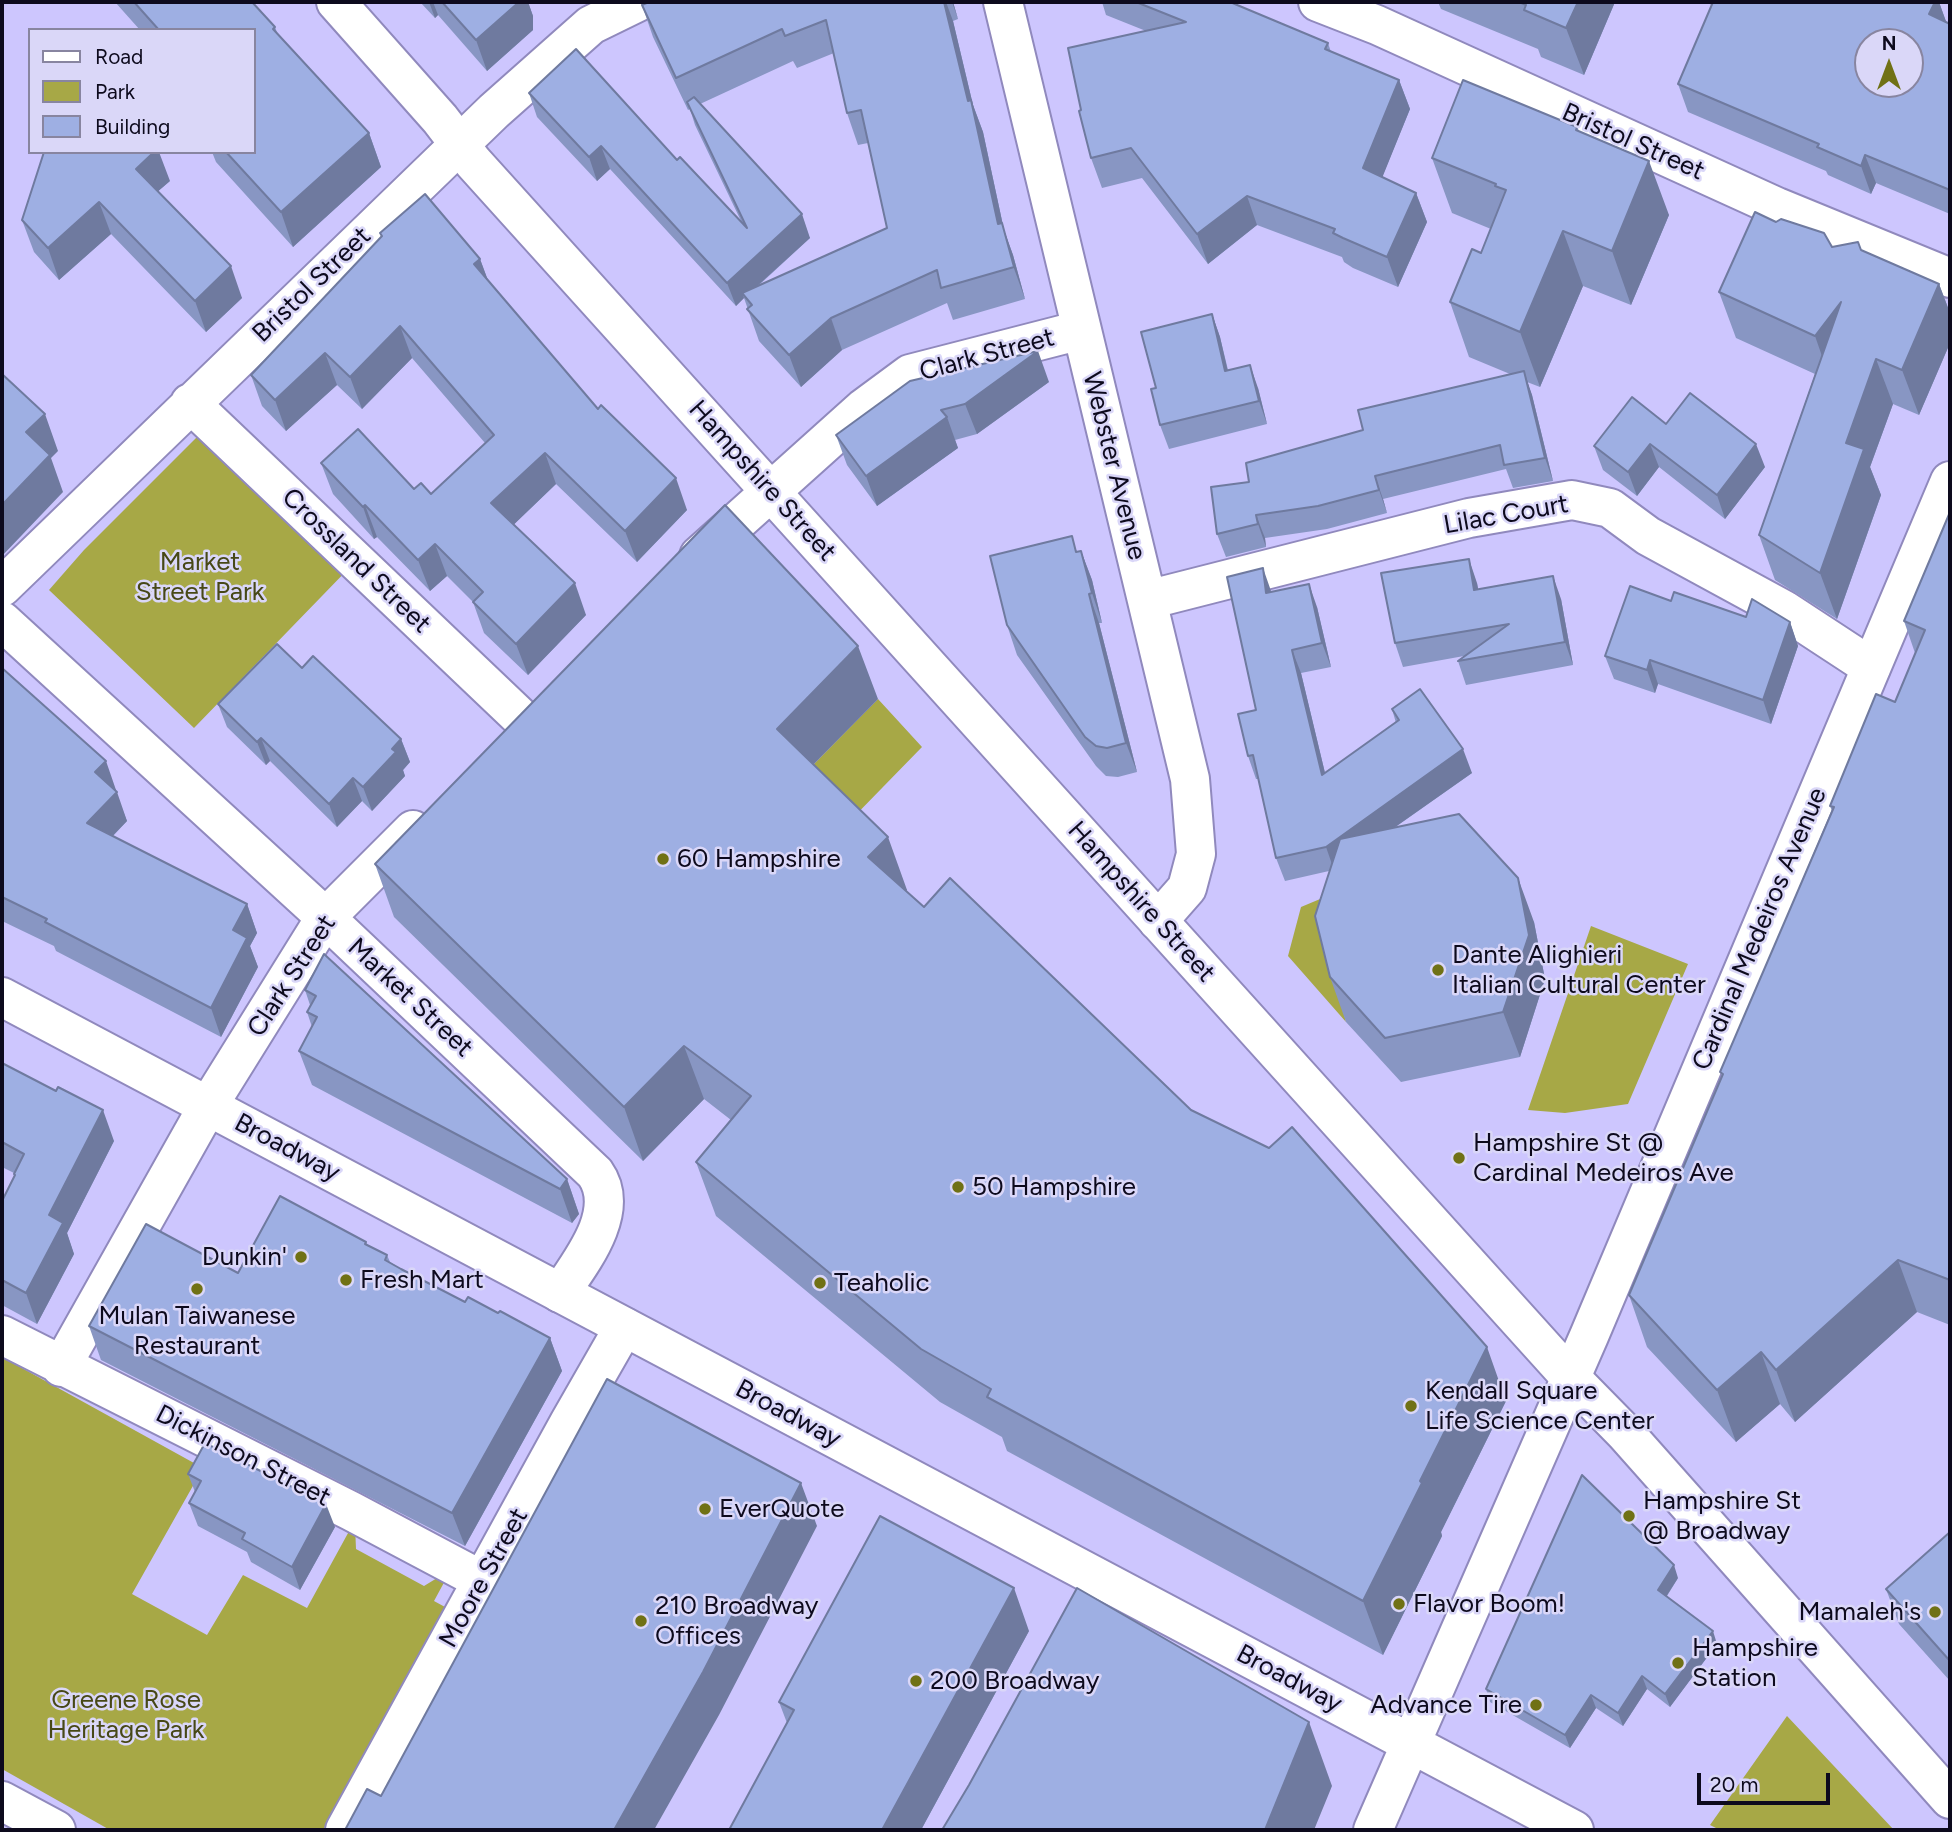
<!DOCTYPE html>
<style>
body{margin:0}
#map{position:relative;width:1952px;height:1832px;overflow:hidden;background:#cdc6fe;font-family:Figtree,sans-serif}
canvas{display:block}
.frame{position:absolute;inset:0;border:4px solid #0d0a1d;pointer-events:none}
.legend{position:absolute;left:28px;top:28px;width:228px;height:126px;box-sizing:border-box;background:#dad7f8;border:2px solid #8885a0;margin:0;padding:9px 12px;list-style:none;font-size:21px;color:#0d0a1d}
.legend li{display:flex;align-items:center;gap:14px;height:35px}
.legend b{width:35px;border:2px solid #8885a0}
.north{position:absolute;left:1854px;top:28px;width:70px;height:70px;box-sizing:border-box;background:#dad7f8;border:2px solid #8885a0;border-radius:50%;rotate:0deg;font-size:19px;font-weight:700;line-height:28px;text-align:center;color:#0d0a1d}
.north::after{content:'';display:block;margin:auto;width:24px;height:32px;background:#707115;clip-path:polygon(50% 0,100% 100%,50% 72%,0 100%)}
.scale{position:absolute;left:1697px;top:1773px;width:133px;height:32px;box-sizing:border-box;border:4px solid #0d0a1d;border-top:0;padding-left:9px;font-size:21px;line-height:24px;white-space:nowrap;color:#0d0a1d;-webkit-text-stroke:5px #dad7f8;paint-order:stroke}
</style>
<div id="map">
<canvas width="1952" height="1832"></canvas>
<div class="frame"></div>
<ul class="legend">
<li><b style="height:9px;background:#fff"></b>Road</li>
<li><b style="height:19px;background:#a7a846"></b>Park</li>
<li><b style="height:19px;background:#9eafe3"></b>Building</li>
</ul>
<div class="north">N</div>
<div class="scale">20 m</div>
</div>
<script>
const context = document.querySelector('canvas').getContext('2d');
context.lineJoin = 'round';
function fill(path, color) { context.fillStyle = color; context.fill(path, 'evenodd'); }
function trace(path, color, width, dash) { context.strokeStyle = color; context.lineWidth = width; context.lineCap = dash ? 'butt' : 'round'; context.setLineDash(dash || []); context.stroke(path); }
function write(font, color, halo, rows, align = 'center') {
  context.font = font + ' Figtree,sans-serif'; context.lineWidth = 5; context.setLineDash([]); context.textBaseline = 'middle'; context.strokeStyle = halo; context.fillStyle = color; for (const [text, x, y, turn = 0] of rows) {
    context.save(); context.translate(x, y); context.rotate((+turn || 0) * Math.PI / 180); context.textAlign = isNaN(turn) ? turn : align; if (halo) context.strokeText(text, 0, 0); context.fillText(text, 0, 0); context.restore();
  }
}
fill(new Path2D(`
 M209 425 353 564 194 728 49 590 84 550Z
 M878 699 922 747 843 828 796 782Z
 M1356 884 1331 960 1346 1022 1288 956 1301 907Z
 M1591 926 1688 964 1628 1104 1565 1113 1528 1110Z
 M2 1357 203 1468 132 1594 207 1635 243 1575 307 1608 353 1524 355 1525 356 1549 424 1586 442 1575 447 1577 434 1601 445 1607 323 1830H110L2 1769Z
 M1787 1716 1894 1830H1720L1710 1825Z`), '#a7a846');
const street = new Path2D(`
 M1003 2 1190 779 1196 854 1187 888 1158 921
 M1318 2 1377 25 1777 207 1950 278
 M190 403 522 719
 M699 556 864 408 910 374 1081 330
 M2 587 494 111 591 25 638 2
 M1147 600 1469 518 1572 500 1610 508 1648 536 1784 610 1871 667
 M2 621 311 904 595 1173C622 1211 581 1262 560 1293
 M2 1335 351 1511 483 1581
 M61 1367 208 1106 325 918 413 830
 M2 1801 56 1830
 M345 1830 569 1423 624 1327`);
const secondary = new Path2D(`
 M2 997 1574 1830
 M1373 1830 1589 1336 1950 481`);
const primary = new Path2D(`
 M336 2 440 119 473 162 1571 1378 1625 1433 1950 1799`);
trace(street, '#9089bd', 42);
trace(secondary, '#9089bd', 42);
trace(primary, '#9089bd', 42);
trace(street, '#fff', 38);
trace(secondary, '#fff', 38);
trace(primary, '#fff', 38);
fill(new Path2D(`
 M115 2H252L275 27 278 35 369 133 381 167 293 247 216 162 212 152H254V30H140Z
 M420 2H528L533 16V30L487 71 438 15 435 18Z
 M649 2H953L958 19 953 21 973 105 983 132 1004 230 1013 255 1025 299 953 320 947 303 842 350 801 387 759 341 744 298 736 306 610 169 597 181 537 117 529 93 677 160 742 223 695 125 690 109 688 110 653 37 642 5ZM834 53 847 113 858 145 868 143 887 228 757 287 810 238 700 104 793 61 797 68Z
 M1102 2H1230L1328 43 1331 52 1399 80 1410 109 1382 177 1416 193 1427 222 1398 287 1353 268 1344 262 1342 257 1257 225 1208 264 1142 178 1102 188 1091 158 1081 110 1146 31 1106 15Z
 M1438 2H1615L1584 75 1541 57 1538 49 1441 9Z
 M1705 2H1939L1946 22 1950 24V214L1876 183 1871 194 1828 175 1826 171 1688 112 1678 84 1712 5Z
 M1577 127 1579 131 1669 215 1631 305 1583 286 1540 387 1527 382 1532 395 1553 481 1513 488 1506 469 1383 499 1387 513 1327 529 1265 538 1266 547 1226 557 1217 534 1249 482 1363 430 1510 374 1469 357 1450 302 1481 253 1491 229 1452 213 1432 158Z
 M170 181 158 191 242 298 206 332 111 234 59 280 34 252 22 220Z
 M380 233 480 259 488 281 598 409 687 510 637 562 556 484 513 525 586 615 528 675 484 633 473 602 447 576 430 591 377 537 374 539 333 494 321 463 431 494 485 443 412 358 362 409 337 385 286 431 262 406 251 375 381 237Z
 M1832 247 1861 251 1939 284 1950 313V343L1919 415 1893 404 1870 467 1881 495 1837 619 1775 580 1759 535 1815 374 1736 338 1719 292Z
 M1212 314 1220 337 1228 370 1258 388 1267 424 1169 449 1160 425 1156 388Z
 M1049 382 977 434 955 440 958 448 877 506 847 465 836 435Z
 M1666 424 1765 467 1725 519 1659 467 1637 496 1603 470 1594 446Z
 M1950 512V1325L1917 1312 1795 1422 1780 1404 1736 1442 1647 1347 1629 1295 1722 1077 1720 1072 1832 811 1830 806 1895 702 1915 653 1904 621Z
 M1081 551 1092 580 1102 623H1099L1137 772 1118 777 1106 776 1096 766 1017 655 1007 625 1078 552Z
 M1477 583 1478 590 1561 599 1573 665 1466 685 1458 661 1464 656 1403 667 1395 643Z
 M1271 592 1317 607 1331 667 1301 673 1325 773 1396 723 1392 709 1472 773 1394 828 1534 922 1545 979 1520 1057 1401 1082 1346 1022 1330 977 1329 871 1285 881 1276 858 1258 779H1256L1248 756 1256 710Z
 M1671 601 1746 617 1790 622 1798 646 1771 724 1658 684 1655 693 1614 679 1605 656Z
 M2 668 116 790 115 791 127 821 113 836 247 904 257 933 250 946 258 967 221 1037 56 951 54 946 2 921Z
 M302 668 401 739 410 762 403 770 405 776 372 811 362 801 337 827 270 761 266 765 227 727 218 704Z
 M878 699 813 765 907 890 906 891 924 907 1191 1110 1506 1401 1441 1532 1442 1536 1383 1655 1007 1451 1002 1437 940 1402 716 1216 696 1162 731 1120 704 1099 643 1161 394 917 375 864Z
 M324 954 567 1179 579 1214 572 1223 312 1085 299 1051 312 1027 307 1012 310 1005 305 990Z
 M2 1063 114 1141 67 1233 74 1254 37 1324 2 1305V1201L15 1177 14 1173 2 1167Z
 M366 1242 367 1245 387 1255 390 1262 401 1269 465 1302 498 1313 550 1338 562 1371 465 1546 101 1360 89 1326 238 1273Z
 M188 1474 335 1527 300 1590 251 1562 247 1552 198 1526 189 1503 195 1492Z
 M1950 1532V1681L1899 1624 1886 1589Z
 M1678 1578 1667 1596 1717 1644 1670 1707 1647 1689 1623 1726 1596 1708 1570 1748 1490 1702 1486 1689Z
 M1029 1631 921 1830H729L787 1723 779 1702Z`), '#8896c3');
fill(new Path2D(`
 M429 2H433L438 15 435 18Z
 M519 2H528L533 16V30L487 71 476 40Z
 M944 2H946L953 21 973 105 983 132 1004 230 1013 255 1025 299 998 224Z
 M952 2H953L958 19Z
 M1578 2H1615L1584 75 1566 28Z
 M1935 2H1939L1947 24 1929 14Z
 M1399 80 1410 109 1374 198 1363 168Z
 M369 133 381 167 293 247 281 212Z
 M601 146 610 169 597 181 589 157Z
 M154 152H159L170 181 148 200 136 169Z
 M1865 155 1876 183 1871 194 1861 166Z
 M1649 161 1669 215 1631 305 1612 251Z
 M1416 193 1427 222 1398 287 1387 257Z
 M1247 196 1257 225 1208 264 1197 234Z
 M99 202 111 234 59 280 48 248Z
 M802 214 810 238 745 297 742 293 744 298 736 306 727 283Z
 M1563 231 1583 286 1540 387 1520 332Z
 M480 259 492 291 474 264Z
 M231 266 242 298 206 332 195 301Z
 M1939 284 1950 313V343L1919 415 1902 370Z
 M1841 302 1831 382 1815 336Z
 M1212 314 1220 337 1233 394 1225 371Z
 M831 318 842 350 801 387 789 355Z
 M400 326 412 358 362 409 350 377Z
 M1038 351 1049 382 977 434 965 404Z
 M325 353 337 385 286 431 275 400Z
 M1876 359 1893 404 1870 467 1881 495 1837 619 1820 573 1846 443Z
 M1250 365 1258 388 1267 424 1259 401Z
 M1524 371 1532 395 1553 481 1545 458Z
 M45 414 58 451 51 458 63 492 2 556V505L26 432Z
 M947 417 958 448 877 506 866 476Z
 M1650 444 1659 467 1637 496 1628 472Z
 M1756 444 1765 467 1725 519 1717 495Z
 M545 453 556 484 503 535 491 503Z
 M1375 476 1383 499 1387 513 1379 490Z
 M676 478 687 510 637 562 625 531Z
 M365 505 377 537 374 539 363 507Z
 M1256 515 1265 538 1266 547 1258 524Z
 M435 544 447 576 430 591 418 560Z
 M1081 551 1092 580 1102 623 1092 593Z
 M1469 559 1477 583 1483 614 1474 590Z
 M1263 568 1271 591 1274 617 1266 593Z
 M1553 576 1561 599 1573 665 1565 642Z
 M575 583 586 615 528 675 516 644Z
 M1309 584 1317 607 1331 667 1322 643Z
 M1089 594 1099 623 1137 772 1126 743Z
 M1790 622 1798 646 1771 724 1763 700Z
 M858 646 878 699 796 782 777 729Z
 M1292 650 1301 673 1331 798 1322 775Z
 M1650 660 1658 684 1655 693 1647 670Z
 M261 738 270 761 266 765 257 742Z
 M401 739 410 762 403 770 405 776 372 811 363 787 392 749Z
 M1463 749 1472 773 1334 870 1326 847Z
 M106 761 116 790 106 801 95 772Z
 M353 778 362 801 337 827 329 804Z
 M117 792 127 821 97 852 87 823Z
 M888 837 907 890 888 910 868 857Z
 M1518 878 1534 922 1545 979 1520 1057 1503 1012Z
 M247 904 257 933 250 946 258 967 221 1037 211 1008 233 930Z
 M684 1046 704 1099 643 1161 624 1107Z
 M103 1110 114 1141 67 1233 74 1254 37 1324 26 1293 49 1215Z
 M567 1179 579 1214 572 1223 560 1189Z
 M1898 1260 1917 1312 1795 1422 1776 1370Z
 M550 1338 562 1371 465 1546 452 1513Z
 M1487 1347 1506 1401 1441 1532 1442 1536 1383 1655 1363 1601 1420 1481Z
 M1761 1352 1780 1404 1736 1442 1717 1390Z
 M801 1483 817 1526 719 1715 654 1830H614Z
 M326 1504 335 1527 300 1590 292 1567Z
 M1674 1565 1678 1578 1662 1603 1658 1590Z
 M1014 1588 1029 1631 921 1830H882Z
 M1713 1631 1717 1644 1670 1707 1665 1694Z
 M1642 1676 1647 1689 1623 1726 1618 1713Z
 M1591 1695 1596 1708 1570 1748 1565 1735Z
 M1309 1722 1332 1786 1314 1830H1265Z`), '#6f7a9f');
const building = new Path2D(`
 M134 2H252L275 27 273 29 369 133 281 212 226 152H254V30H159Z
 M442 2H519L476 40Z
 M649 2H944L968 101 971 100 998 224 1002 223 1014 267 941 288 937 270 831 318 789 355 747 309 752 305 742 293 887 228 861 110 847 113 826 20 785 36 782 29 676 78 642 5Z
 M1136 2H1230L1328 43 1325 49 1399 80 1363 168 1416 193 1387 257 1343 238 1333 233 1335 229 1247 196 1197 234 1131 148 1091 158 1079 111 1081 110 1068 48 1186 22Z
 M1519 2H1578L1566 28 1524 10 1526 5Z
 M1713 2H1935L1929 14 1950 24V190L1865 155 1861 166 1817 147 1819 144 1678 84ZM1868 42H1910V84H1868Z
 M576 49 677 160 680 157 747 228 687 102 694 97 802 214 727 283 601 146 589 157 529 93Z
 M1463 80 1577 127 1576 130 1649 161 1612 251 1563 231 1520 332 1450 302 1472 249 1481 253 1506 190 1495 186 1496 184 1432 158Z
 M44 152H154L136 169 231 266 195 301 99 202 48 248 22 220Z
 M425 194 480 259 474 264 598 409 601 405 676 478 625 531 545 453 491 503 575 583 516 644 473 602 483 592 435 544 418 560 365 505 363 507 321 463 358 429 414 489 421 483 431 494 494 435 400 326 350 377 325 353 275 400 251 375 382 236 380 233Z
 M1755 212 1776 222 1781 219 1824 233 1832 247 1858 242 1861 250 1939 284 1902 370 1876 359 1846 443 1864 449 1820 573 1759 535 1841 302 1815 336 1719 292Z
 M1212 314 1225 371 1250 365 1259 401 1160 425 1151 389 1156 388 1141 332Z
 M1038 351 965 404 941 410 947 417 866 476 836 435 910 381Z
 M1524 371 1545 458 1504 465 1500 445 1375 476 1379 490 1318 506 1256 515 1258 524 1217 534 1211 487 1249 482 1246 463 1363 430 1358 410Z
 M2 374 45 414 26 432 50 455 2 505Z
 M1690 393 1756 444 1717 495 1650 444 1628 472 1594 446 1632 397 1666 424Z
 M725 505 858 646 777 729 888 837 868 857 924 907 950 878 1191 1110 1269 1148 1292 1127 1487 1347 1420 1481 1422 1483 1363 1601 987 1397 991 1389 921 1349 696 1162 751 1096 684 1046 624 1107 375 864Z
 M1950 512V1280L1898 1260 1776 1370 1761 1352 1717 1390 1629 1295 1723 1074 1720 1072 1834 807 1830 806 1876 694 1895 702 1925 630 1904 621Z
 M1072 536 1076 552 1081 551 1092 593 1089 594 1126 743 1107 748 1096 746 1085 737 1007 625 990 556Z
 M1469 559 1474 590 1553 576 1565 642 1458 661 1509 624 1395 643 1381 573Z
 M1263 568 1266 593 1309 584 1322 643 1292 650 1322 775 1399 720 1392 709 1420 689 1463 749 1326 847 1276 858 1253 755 1248 756 1238 714 1256 710 1227 577Z
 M1630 586 1671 601 1674 592 1746 617 1752 599 1790 622 1763 700 1650 660 1647 670 1605 656Z
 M277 644 302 668 313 656 401 739 392 749 396 752 363 787 353 778 329 804 261 738 257 742 218 704Z
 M2 668 106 761 95 772 117 792 87 823 247 904 233 930 247 938 211 1008 45 922 47 919 2 897Z
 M1459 814 1518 878 1529 935 1503 1012 1385 1038 1330 977 1315 916 1340 839Z
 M324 954 567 1179 560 1189 299 1051 317 1017 307 1012 316 996 305 990Z
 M2 1063 56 1091 58 1087 103 1110 49 1215 63 1223 26 1293 2 1280V1201L15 1175 14 1174 24 1154 2 1142Z
 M280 1196 366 1242 365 1244 387 1255 385 1260 401 1269 465 1302 468 1297 498 1313 500 1311 550 1338 452 1513 89 1326 146 1224 238 1273Z
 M607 1379 801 1483 703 1672 614 1830H345L367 1789 381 1796Z
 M205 1443 326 1504 292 1567 242 1539 245 1533 189 1503 201 1481 188 1474Z
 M1582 1475 1674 1565 1658 1590 1713 1631 1665 1694 1642 1676 1618 1713 1591 1695 1565 1735 1486 1689Z
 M880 1516 1014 1588 882 1830H729L794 1710 779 1702Z
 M1950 1532V1661L1886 1589Z
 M1077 1588 1309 1722 1265 1830H942L969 1785Z`);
fill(building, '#9eafe3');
trace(building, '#6f7a9f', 2);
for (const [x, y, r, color] of [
 [663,859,7,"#707115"],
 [1438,970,7,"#707115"],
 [1459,1158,7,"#707115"],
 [958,1187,7,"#707115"],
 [301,1257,7,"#707115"],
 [346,1280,7,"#707115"],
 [820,1283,7,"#707115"],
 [197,1289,7,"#707115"],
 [1411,1406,7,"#707115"],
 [705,1509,7,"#707115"],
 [1629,1516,7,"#707115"],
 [1399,1604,7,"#707115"],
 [1935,1612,7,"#707115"],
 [641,1621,7,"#707115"],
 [1678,1663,7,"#707115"],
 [916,1681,7,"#707115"],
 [1536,1705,7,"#707115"]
]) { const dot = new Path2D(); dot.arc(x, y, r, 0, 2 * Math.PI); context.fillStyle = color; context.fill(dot); trace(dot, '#dad7f8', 2.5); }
write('26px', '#0d0a1d', '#dad7f8', [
 ["Bristol Street",1633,142,24],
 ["Bristol Street",312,285,-44],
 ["Clark Street",987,355,-15],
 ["Webster Avenue",1114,466,76],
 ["Hampshire Street",762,481,48],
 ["Lilac Court",1506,515,-10],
 ["Crossland Street",356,561,44],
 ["Hampshire Street",1141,902,48],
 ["Cardinal Medeiros Avenue",1760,929,-67],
 ["Clark Street",292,976,-57],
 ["Market Street",410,998,43],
 ["Broadway",287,1148,28],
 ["Broadway",788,1414,28],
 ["Dickinson Street",243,1456,27],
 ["Moore Street",484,1578,-61],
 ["Broadway",1289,1679,28]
]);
write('26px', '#474816', '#dad7f8', [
 ["Market",200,562],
 ["Street Park",200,592],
 ["Greene Rose",126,1700],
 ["Heritage Park",126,1730]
]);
write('26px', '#0d0a1d', '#dad7f8', [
 ["60 Hampshire",677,859],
 ["Dante Alighieri",1452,955],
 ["Italian Cultural Center",1452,985],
 ["Hampshire St @",1473,1143],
 ["Cardinal Medeiros Ave",1473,1173],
 ["50 Hampshire",972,1187],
 ["Dunkin'",287,1257,"right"],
 ["Fresh Mart",360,1280],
 ["Teaholic",834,1283],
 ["Mulan Taiwanese",197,1316,"center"],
 ["Restaurant",197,1346,"center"],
 ["Kendall Square",1425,1391],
 ["Life Science Center",1425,1421],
 ["Hampshire St",1643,1501],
 ["@ Broadway",1643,1531],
 ["EverQuote",719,1509],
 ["Flavor Boom!",1413,1604],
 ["210 Broadway",655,1606],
 ["Offices",655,1636],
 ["Mamaleh's",1921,1612,"right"],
 ["Hampshire",1692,1648],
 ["Station",1692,1678],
 ["200 Broadway",930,1681],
 ["Advance Tire",1522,1705,"right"]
], 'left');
</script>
